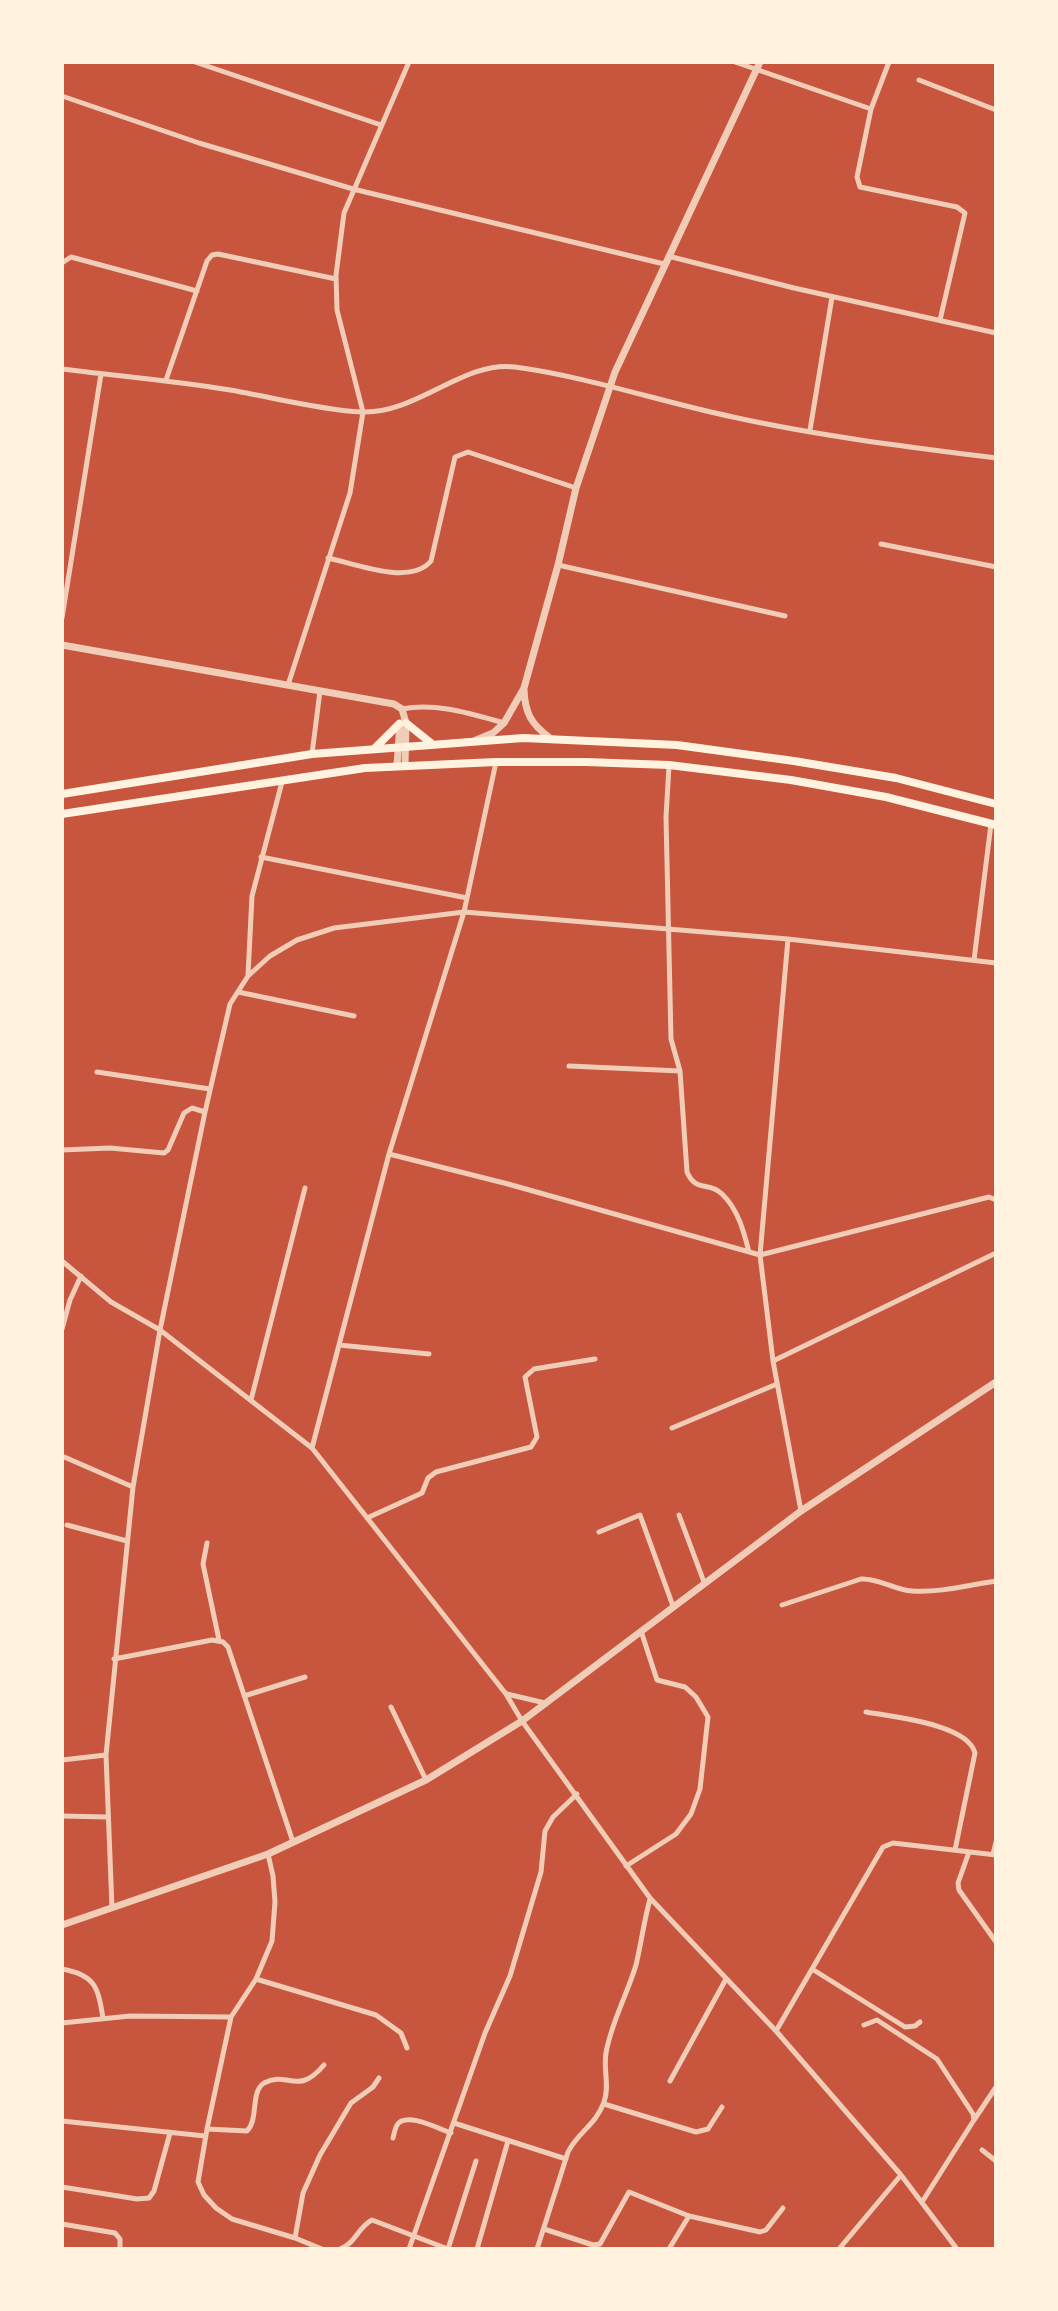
<!DOCTYPE html>
<style>
body{margin:0}
#map{position:relative;width:1058px;height:2311px;overflow:hidden;background:#c8553d;font-family:"Titillium Web",sans-serif}
canvas{display:block}
.frame{position:absolute;inset:0;border:64px solid #fff3e0;pointer-events:none}
</style>
<div id="map">
<canvas width="1058" height="2311"></canvas>
<div class="frame"></div>
</div>
<script>
const context = document.querySelector('canvas').getContext('2d');
context.lineJoin = 'round';
function trace(path, color, width, dash) { context.strokeStyle = color; context.lineWidth = width; context.lineCap = dash ? 'butt' : 'round'; context.setLineDash(dash || []); context.stroke(path); }
trace(new Path2D(`
 M195 62 381 125
 M735 62 871 109 857 177 860 187 957 207 965 213 940 320
 M919 80 996 110
 M62 96 199 143 353 189 664 264
 M871 109 889 62
 M668 256 794 288 996 333
 M62 263 71 257 197 291
 M62 369C118 376 174 381 230 390 271 397 321 410 361 412 416 415 464 360 515 367 589 377 661 402 733 417 819 436 909 447 996 458
 M166 380 207 261 212 255 218 254 336 279
 M810 430 832 297
 M881 544 996 567
 M328 558C356 564 410 586 431 561L455 457 468 452 576 488
 M558 565 785 616
 M62 618 101 374
 M288 685 350 493 363 412 337 310 336 275 344 213 409 62
 M402 709C435 702 472 714 504 723
 M312 754 320 691
 M496 762 464 912 389 1154 312 1448 506 1694 522 1721 650 1898 776 2031 901 2175 957 2249
 M669 766 666 817 671 1039 680 1071 687 1172C696 1193 709 1181 722 1194 738 1209 744 1232 749 1252
 M261 857 467 898
 M788 939 760 1255 773 1361 801 1511
 M974 960 991 824
 M248 975 252 896 282 782
 M238 992 354 1016
 M569 1066 680 1071
 M97 1072 210 1089
 M62 1150 110 1148 164 1153 168 1150 184 1113 192 1108 205 1112
 M389 1154 508 1184 760 1255 989 1197 996 1200
 M62 1261 111 1302 160 1330 312 1448
 M62 1329 70 1300 81 1276
 M339 1345 429 1354
 M773 1361 996 1253
 M251 1400 305 1188
 M672 1428 777 1384
 M62 1456 133 1487
 M679 1515 704 1582
 M367 1518 422 1493 428 1478 436 1472 531 1447 537 1437 525 1377 534 1369 595 1359
 M67 1525 127 1541
 M599 1532 640 1515 673 1606
 M207 1543 203 1564 219 1640
 M782 1605 861 1579C879 1578 894 1590 912 1591 939 1593 969 1585 996 1581
 M114 1659 212 1640 223 1642 228 1647 293 1842
 M507 1694 545 1703
 M244 1696 305 1677
 M391 1707 426 1780
 M866 1712C893 1717 968 1724 975 1753L955 1850
 M62 1760 106 1755
 M62 1816 107 1817
 M969 1852 958 1883 959 1890 996 1942
 M268 1854 273 1876 275 1902 272 1941 256 1979 231 2017 207 2129 198 2182 204 2195 216 2208 232 2219 295 2238 322 2249
 M993 1854 996 1842
 M626 1866 676 1834 691 1814 700 1789 708 1717 696 1697 685 1687 657 1680 641 1631
 M112 1908 106 1755 133 1487 160 1330 205 1112 230 1004 248 976 270 956 297 940 334 928 464 912 788 939 996 963
 M62 1969C96 1975 98 1988 103 2018
 M812 1969 905 2027 915 2026 920 2022
 M256 1979 376 2015 401 2033 407 2048
 M62 2023 130 2016 231 2017
 M864 2025 877 2020 937 2059 973 2114 974 2120 922 2202
 M776 2031 883 1847 893 1843 996 1855
 M670 2081 726 1979
 M604 2104 696 2132 708 2129 722 2107
 M974 2120 996 2087
 M62 2121 205 2136
 M454 2123 566 2159
 M207 2129 247 2131C259 2119 250 2092 264 2083 288 2070 297 2097 324 2065
 M393 2138C394 2134 395 2129 397 2125 406 2111 439 2129 451 2133
 M982 2150 996 2161
 M62 2187 137 2199 149 2198 154 2191 170 2133
 M62 2224 115 2233 120 2239V2249
 M544 2229 593 2245 600 2244 629 2192 689 2216 760 2232 766 2230 783 2208
 M295 2238 303 2193 320 2155 351 2103 373 2087 379 2078
 M340 2249C355 2244 358 2227 372 2220L448 2249
 M409 2249 485 2033 510 1976 541 1872 545 1831 553 1817 577 1794
 M448 2249 476 2161
 M477 2249 508 2141
 M537 2249 568 2152C578 2132 596 2125 604 2102 610 2086 603 2070 606 2053 611 2023 627 1995 636 1965 641 1944 644 1921 650 1899
 M669 2249 689 2216
 M839 2249 901 2175`), '#f1ccb7', 5);
trace(new Path2D(`
 M62 645 394 704 402 709 406 723 405 765
 M524 690C525 713 531 724 550 738
 M476 740 493 733 504 723 524 688 558 565 576 488 615 372 760 62
 M397 765 400 723
 M62 1925 268 1854 426 1780 522 1721 801 1511 996 1382`), '#f1ccb7', 7);
trace(new Path2D(`
 M406 723 431 743
 M375 748 399 724
 M62 794 312 754 523 738 677 745 794 761 896 778 996 804
 M62 814 365 768 496 762H586L669 765 791 780 886 797 996 825`), '#fff3e0', 8);
</script>
